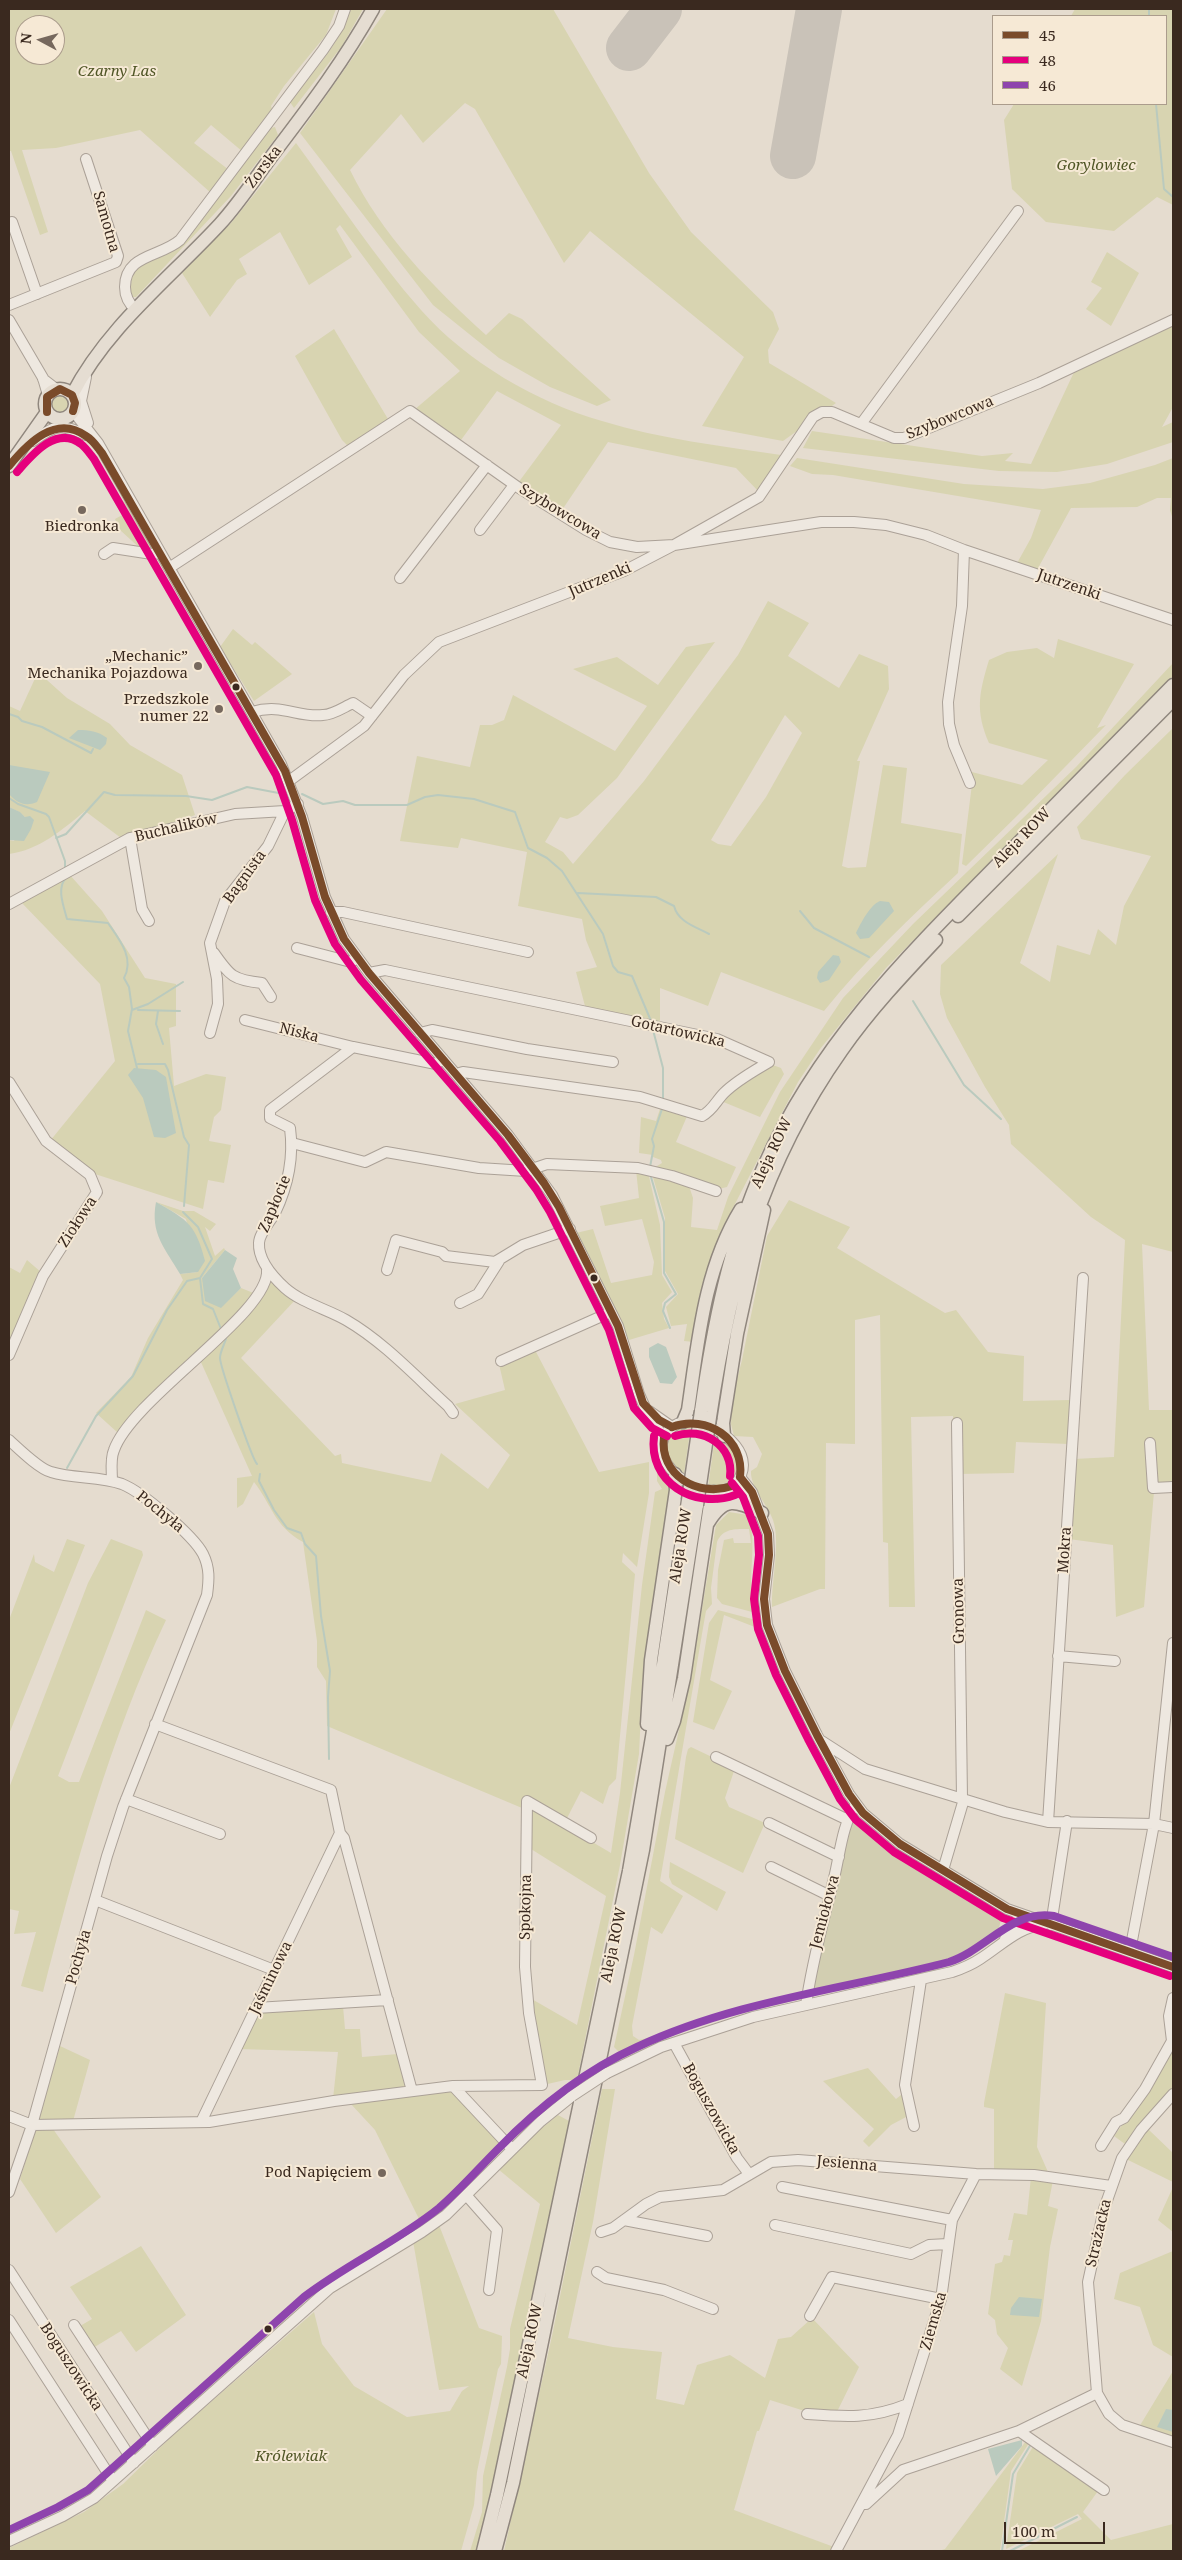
<!DOCTYPE html>
<meta charset="utf-8">
<style>
body{margin:0}
#map{position:relative;width:1182px;height:2560px;overflow:hidden;background:#e5dccf;font-family:"Noto Serif",serif}
canvas{display:block}
.frame{position:absolute;inset:0;border:10px solid #3a291f;pointer-events:none}
.legend{position:absolute;left:992px;top:15px;width:175px;height:90px;box-sizing:border-box;background:#f6e9d5;border:1px solid #ab9c8c;margin:0;padding:6px 9px;list-style:none;font-size:15px;color:#3a291f}
.legend li{display:flex;align-items:center;gap:10px;height:25px}
.legend b{width:25px;border:1px solid #ab9c8c}
.north{position:absolute;left:15px;top:15px;width:50px;height:50px;box-sizing:border-box;background:#f6e9d5;border:1px solid #ab9c8c;border-radius:50%;rotate:276deg;font-size:14px;font-weight:700;line-height:20px;text-align:center;color:#3a291f}
.north::after{content:'';display:block;margin:auto;width:18px;height:22px;background:#76685d;clip-path:polygon(50% 0,100% 100%,50% 72%,0 100%)}
.scale{position:absolute;left:1004px;top:2522px;width:101px;height:22px;box-sizing:border-box;border:2px solid #3a291f;border-top:0;padding-left:6px;font-size:15px;line-height:18px;white-space:nowrap;color:#3a291f;-webkit-text-stroke:4px #f6e9d5;paint-order:stroke}
</style>
<div id="map">
<canvas width="1182" height="2560"></canvas>
<div class="frame"></div>
<ul class="legend">
<li><b style="height:6px;background:#7a4b2a"></b>45</li>
<li><b style="height:6px;background:#e5007d"></b>48</li>
<li><b style="height:6px;background:#8e44ad"></b>46</li>
</ul>
<div class="north">N</div>
<div class="scale">100 m</div>
</div>
<script>
const context = document.querySelector('canvas').getContext('2d');
context.lineJoin = 'round';
function fill(path, color) { context.fillStyle = color; context.fill(path, 'evenodd'); }
function trace(path, color, width, dash) { context.strokeStyle = color; context.lineWidth = width; context.lineCap = dash ? 'butt' : 'round'; context.setLineDash(dash || []); context.stroke(path); }
function write(font, color, halo, rows, align = 'center') {
  context.font = font + ' "Noto Serif",serif'; context.lineWidth = 4; context.setLineDash([]); context.textBaseline = 'middle'; context.strokeStyle = halo; context.fillStyle = color; for (const [text, x, y, turn = 0] of rows) {
    context.save(); context.translate(x, y); context.rotate((+turn || 0) * Math.PI / 180); context.textAlign = isNaN(turn) ? turn : align; if (halo) context.strokeText(text, 0, 0); context.fillText(text, 0, 0); context.restore();
  }
}
fill(new Path2D(`
 M9 9H336L326 35 284 86 271 106 273 112 243 152 211 125 194 143 229 170 211 193 140 130 56 148 22 150 48 232 40 235 11 151H9ZM25 25H55V55H25Z
 M350 9H363L342 46 294 108 290 102C311 73 341 44 350 9Z
 M387 9H553L649 173 691 232 773 312 779 329 768 350 769 363 836 403 783 441 702 426 744 357 590 231 564 263 475 109 465 103 423 143 401 114 350 170C381 234 433 287 486 335L509 313 522 319 611 400 597 406 550 387 499 358 433 305 300 133Z
 M1075 9H1173V205L1157 197 1114 231 1046 222 1012 189 1004 120 1014 104H1166V16H1071Z
 M275 127 278 135 231 196 136 297H130L132 274 135 268 150 259 175 249 271 128Z
 M296 143C337 199 375 258 421 310 467 362 536 402 602 421 660 439 722 446 781 455L758 491 736 468 608 442 562 510 518 483 561 425 497 391 461 440 414 410 460 371 419 332 340 225 336 229 352 257 309 285 280 232 239 259 247 274 237 280 210 317 182 273 231 223Z
 M1107 252 1139 273 1111 326 1086 309 1102 288 1091 282Z
 M1173 325V407L1162 427 1173 422V442L1107 464 1057 472 999 471 803 448 812 431 982 456 1013 453 1005 461 1031 464 1075 370Z
 M334 329 388 419 349 447 342 440 295 356Z
 M49 404a11 11 0 1 1 22 0a11 11 0 1 1-22 0Z
 M797 458 964 484 1043 489 1090 483 1155 465 1173 458V520L1170 510 1171 498H1157L1137 507 1071 508 1037 570 1016 565 1031 538 1041 510 833 475 812 474 790 466Z
 M116 498C135 502 145 533 154 549L143 551 120 530 115 519 126 513Z
 M768 601 809 623 788 656 839 688 859 654 888 666 889 689 857 761H860L842 866 848 868 866 867 883 765 907 768 901 823 962 834 958 873C911 917 864 961 824 1011L721 972 708 1006 660 988V1025L585 1006 576 972 597 967 586 940 582 919 518 906 527 852 461 838 458 848 400 841 417 756 470 767 480 725H492L504 720 513 695 615 751 647 706 573 669 617 657 658 685 686 647 715 642 617 778 578 815 567 819 560 817 545 842 563 852 573 864 644 781 738 655ZM785 715 802 733 766 797 731 846 718 844 711 840Z
 M233 629 252 645 255 642 292 674 254 701 220 647Z
 M1058 639 1134 664 1097 728 1106 725 1022 811 966 866 962 864 972 784 968 771 1022 785 1048 760 989 743C975 711 979 693 989 660L1007 652 1037 648 1054 658Z
 M1173 663V676L886 968 820 1049 798 1082 721 1231 700 1294 694 1342 684 1341 687 1324 671 1326 666 1307 678 1294 665 1271V1218L652 1174 689 1186 693 1198 691 1227 717 1230 728 1197 780 1092 843 998 913 924 1076 767Z
 M38 672 67 698 110 724 130 745 182 775 195 815 166 826 121 838 85 811C62 830 39 850 9 854V840L14 841 25 817 19 812 9 807V706L20 711Z
 M1172 729 1173 1252 1142 1244 1149 1410H1173V1484L1154 1492 1144 1607 1116 1617 1113 1545 1069 1539 1074 1459 1114 1457 1125 1240 1091 1217 1011 1144 1009 1125 985 1087 947 1018 940 994 941 965 1058 854 1020 963 1050 982 1057 945 1090 955 1098 929 1116 945 1124 906 1151 856 1081 839 1077 827 1125 775Z
 M69 874 102 911 145 978 176 984V1026L169 1028 174 1086 206 1074 226 1077 221 1110 214 1117 209 1141 231 1145 224 1183 208 1180 203 1209 95 1174 50 1141 115 1061 100 984 21 902Z
 M770 1064 781 1068 784 1074 760 1117 721 1101 723 1097Z
 M661 1106 688 1114 676 1142 736 1167 727 1187 718 1189 652 1169 662 1163 661 1160 653 1157V1155L639 1153 641 1117 656 1121Z
 M636 1170 648 1172 660 1225 662 1275 672 1292 662 1303 664 1319 669 1328 629 1340 576 1233 593 1229 611 1283 652 1275 654 1262 642 1219 605 1226 600 1206 639 1198Z
 M789 1200 850 1227 837 1248 945 1313 956 1310 988 1352 1024 1356 1023 1401 1071 1400 1069 1444 1016 1442 1014 1473 959 1474 961 1420 953 1421V1416L911 1417 915 1607H889L888 1543 883 1542 880 1315 855 1320V1444L826 1443 825 1589H820L772 1607C771 1581 781 1544 773 1520 768 1505 750 1487 751 1471L757 1467 762 1454 753 1437 734 1436 731 1424 732 1399 742 1360 767 1236Z
 M156 1202 183 1211H194L216 1224 210 1231 205 1227 215 1256 224 1248 225 1250 202 1278 221 1307 241 1288 256 1294 225 1327 118 1433 96 1413 131 1377 148 1338 183 1280 180 1274 198 1272 186 1219Z
 M27 1260 42 1273 9 1347V1267L20 1273Z
 M273 1280 297 1298 241 1358 335 1456 341 1454 342 1463 431 1482 441 1453 488 1489 510 1455 455 1404 505 1390 499 1364 535 1350 599 1472 649 1462V1493L637 1567 623 1553 622 1562 635 1574 616 1779 609 1786 603 1804 581 1791 565 1822 529 1798 522 1808 327 1726 326 1681 317 1667V1641L303 1542C274 1526 272 1505 254 1482L243 1504 237 1508V1478L252 1476 200 1360 257 1302Z
 M691 1425 684 1474C658 1457 661 1432 691 1425Z
 M715 1437C747 1452 747 1486 708 1487Z
 M657 1472 661 1473 672 1491 642 1692 639 1754 620 1865 577 2080H565L543 2085 530 1998 577 2025 606 1896 531 1849 529 1810 533 1807 611 1853 620 1793 642 1585 655 1492 662 1489 657 1481Z
 M729 1512 748 1515C755 1537 752 1555 751 1578 751 1590 753 1602 756 1613L722 1604 717 1598 718 1570 724 1540 733 1538 734 1543H751L749 1529C735 1529 723 1528 717 1542L711 1588 712 1604 706 1611 703 1628 660 1881 683 1896 662 1934 651 1927 632 2026 633 2036 639 2040 660 2035 661 2041 623 2056 614 2047 634 1955 665 1792 690 1681 716 1525Z
 M67 1539 85 1545 9 1734V1620L34 1554 35 1562 54 1572Z
 M111 1539 142 1551 143 1555 58 1776 69 1782H79L146 1610 166 1620C110 1738 75 1866 43 1992L21 1986 36 1932 14 1934 19 1911 9 1909V1788L88 1583Z
 M718 1610 752 1619H759L760 1629 724 1615 710 1680 732 1691 714 1730 693 1722 709 1623Z
 M691 1747 735 1768 725 1798 729 1807 765 1823 743 1873 675 1839 686 1757 688 1749Z
 M670 1862 726 1892 717 1911 672 1884 669 1877Z
 M1005 1993 1046 2003 1037 2147 1048 2172 994 2169V2109L984 2107V2103Z
 M343 2006 345 2029H360L362 2057 398 2054 407 2088 333 2099 338 2052 238 2049 257 2009Z
 M1173 2044V2090L1125 2144 1114 2136 1140 2101Z
 M60 2046 90 2060 73 2121 38 2122Z
 M868 2068 896 2099 901 2095 902 2086 908 2116 891 2125 869 2147 863 2141 874 2129 823 2081Z
 M452 2089 503 2147 450 2200 421 2223 375 2130 350 2103Z
 M602 2089H615L593 2222 568 2338 613 2347 662 2352 656 2399 684 2405 697 2365 730 2355 765 2378 778 2339 791 2337 812 2318 859 2367 833 2420 770 2400 759 2431H757L734 2510 834 2547 831 2551H504L552 2336Z
 M558 2115 569 2121 488 2507 476 2551H470L482 2512 483 2476 507 2367 510 2349V2329L540 2204 498 2169 529 2138Z
 M53 2129 101 2197 56 2233 20 2179 35 2130Z
 M1148 2129 1173 2153V2182L1126 2159Z
 M1031 2177 1053 2180 1048 2206 1058 2209 1050 2247 1041 2321 1022 2386 1000 2369 1008 2348 997 2334 995 2320 988 2314 995 2264 1002 2262 1004 2255 1010 2256 1013 2240H1008L1014 2213 1027 2215Z
 M1173 2187V2232L1158 2220Z
 M439 2225 479 2328 502 2336 501 2364 498 2369 477 2472 474 2505 461 2551H9V2548L84 2512 123 2484 172 2436 314 2312 322 2344 354 2386 407 2417 450 2411 462 2391 469 2386 439 2390 413 2241Z
 M141 2246 186 2315 136 2352 121 2331 93 2348 80 2326 92 2319 70 2287Z
 M1173 2251V2357L1153 2345 1140 2307 1114 2299 1120 2273Z
 M1173 2371V2437L1139 2427Z
 M1026 2441 1029 2443 1011 2471 1000 2551H939L945 2549Z
 M1034 2445 1098 2491 1083 2512 1111 2540 1173 2524V2551H1018L1082 2519 1078 2514 1006 2549 1017 2473Z`), '#d8d4b1');
fill(new Path2D(`
 M853 1816 917 1864 983 1904 999 1911 1001 1919 997 1938C978 1954 923 1982 899 1974L810 1994 827 1913 833 1904Z`), '#d2ceb1');
fill(new Path2D(`
 M78 730C89 730 98 731 107 738L106 744 100 750 69 738Z
 M9 765 50 772 37 802C25 807 17 803 9 794Z
 M9 807 20 812 25 817 30 816 34 820 31 829 24 841 9 840Z
 M880 901 889 902 894 911 869 938 860 939 856 933C861 923 870 905 880 901Z
 M833 955 839 956 841 962 829 980 820 983 817 978 818 972Z
 M134 1068 156 1070 166 1077 176 1133 165 1138 154 1137 143 1098 128 1075Z
 M156 1202C188 1220 196 1225 205 1261L198 1272 180 1274C165 1248 150 1234 156 1202Z
 M225 1250 237 1258 233 1269 241 1288 221 1308 205 1301 202 1278Z
 M658 1343 666 1347 677 1377 672 1384 660 1383 649 1357V1348Z
 M1019 2297 1042 2299 1039 2317 1010 2315 1011 2308Z
 M1166 2409 1173 2410V2432L1157 2427Z
 M1022 2440V2446L996 2476 988 2449Z`), '#bacabe');
trace(new Path2D(`
 M1149 9V16
 M1156 104 1164 189 1173 197
 M9 714 18 717 22 721 42 727 91 753 93 749
 M302 794 323 804 343 801 355 805H407L425 797 438 795 474 799 515 812 528 848 547 858 562 871 603 934 613 966 618 972 632 976 651 1021
 M9 798 18 804 46 814 49 817 65 861V869
 M56 838 66 834 104 792 115 795 186 796 212 800 247 787 289 795
 M66 878C56 888 64 907 67 919L108 923C119 939 135 958 124 978L129 987 132 1009 128 1031 137 1068
 M578 893 656 897 674 906C678 922 696 927 709 934
 M800 911 814 928 869 957
 M913 1001 964 1085 1001 1119
 M132 1010 148 1004 183 982
 M138 1010 180 1011
 M158 1011 156 1024 163 1044
 M653 1030 663 1068V1099
 M138 1064H165L168 1070 184 1137 189 1145 184 1206
 M650 1167 654 1146 652 1139 662 1109
 M651 1177 664 1222V1273L676 1294 665 1303 663 1311 670 1328
 M183 1212 198 1227 212 1259 200 1278 203 1304 213 1309 221 1329
 M226 1339C224 1345 220 1352 220 1358 220 1366 252 1459 257 1464
 M67 1468 96 1416 133 1376 167 1310 187 1281 200 1278
 M260 1474 259 1481 274 1510 287 1528 301 1533 305 1544 316 1556 321 1616 330 1671 328 1697 329 1759
 M1002 2551 1013 2474 1031 2444
 M1010 2551 1077 2517`), '#bacabe', 2);
trace(new Path2D(`
 M629 48 659 9
 M793 156 819 9`), '#c9c2b8', 46);
const minor = new Path2D(`
 M12 222 37 294
 M9 305 116 262 118 256 86 159
 M136 310C129 304 125 297 125 287 125 254 161 257 180 240L323 50 339 26 345 9
 M9 320 43 378 48 395
 M86 377 81 401 88 423
 M43 379 56 389
 M73 411 98 443 281 764 302 817 325 897 344 939 369 973 508 1135 552 1195 618 1326 639 1394 651 1421 664 1437
 M861 424 1018 211
 M33 441C56 425 59 423 86 435
 M480 530 514 485
 M964 550 962 606 948 702 949 724 954 745 970 783
 M104 554 113 548 152 554 160 553
 M169 568 410 411 519 488 586 530 610 542 637 547 674 545 759 497 813 417 822 412H832L894 438H904L1039 383 1173 320
 M400 578 487 465
 M252 712C282 703 298 718 323 715 333 715 344 707 353 703L372 716
 M289 781 364 726 404 675 439 642 624 571 674 545 821 522H854L886 525 926 535 964 550 1173 620
 M130 838 142 909 149 921
 M9 904 130 838 235 814 285 811 298 804
 M331 912H343L528 952
 M297 948 351 962 357 958
 M214 953C230 976 233 980 262 983L271 997
 M369 973 385 970 717 1039 769 1062
 M245 1020 353 1047 436 1064 443 1059
 M210 1033 218 1004 217 979 210 943 225 901 268 846 285 811
 M420 1033 432 1030 527 1049 613 1062
 M353 1047 270 1110V1118L290 1128C294 1158 288 1186 275 1213 270 1222 259 1234 259 1243 258 1261 273 1277 285 1288 302 1303 327 1309 346 1320 384 1342 416 1377 448 1406L453 1413
 M456 1074 463 1072 640 1097 702 1116C713 1110 716 1101 724 1093 737 1080 754 1071 769 1062
 M9 1082 46 1141 90 1175 97 1192 43 1276 9 1355
 M292 1143 365 1162 386 1152 479 1168 526 1171 547 1164 638 1168 672 1176 716 1191
 M387 1270 396 1240 442 1252 446 1256 495 1262 523 1245 570 1229
 M460 1303 478 1294 499 1261
 M501 1361 611 1312
 M649 1411 672 1427
 M692 1421C717 1425 757 1451 738 1481 716 1512 639 1465 668 1431 674 1424 683 1421 692 1421Z
 M957 1423 962 1798
 M9 1440C18 1448 39 1469 51 1472 74 1479 100 1476 122 1484 142 1492 193 1535 203 1554 210 1568 209 1580 207 1595L123 1807 107 1856 32 2125 9 2192
 M1150 1443 1153 1488 1173 1487
 M740 1477 752 1492 768 1534 769 1555 764 1599 767 1625 785 1671 817 1735 849 1794 863 1813 900 1844 1007 1909 1173 1967
 M112 1481C112 1472 110 1459 114 1450 132 1398 272 1312 267 1269
 M732 1486 756 1503
 M1058 1656 1115 1661
 M155 1724 331 1790 340 1833 201 2122
 M820 1740 865 1769 1005 1812 1048 1822 1154 1824 1173 1828
 M716 1757 848 1820
 M126 1799 220 1834
 M1048 1822 1083 1278
 M769 1823 839 1857
 M340 1833 344 1838 412 2091
 M771 1867 830 1896
 M943 1870 964 1799
 M95 1900 274 1970
 M1051 1925 1067 1821
 M1005 1939 1020 1914
 M1130 1951 1154 1824 1173 1643
 M806 2005C812 1961 824 1920 834 1878 840 1854 842 1825 856 1804
 M256 2008 388 2000
 M674 2043 737 2158 749 2174
 M607 2073 661 2047 753 2017 952 1972C961 1969 971 1965 980 1959 1002 1945 1018 1927 1045 1924
 M453 2086 512 2149
 M1173 2094 1141 2130 1122 2158 1104 2209 1088 2282 1097 2393 1109 2414 1122 2425 1173 2442
 M9 2116 32 2125 209 2122 334 2101 453 2086 542 2085 529 2013 525 1967 527 1801 591 1838
 M914 2126 905 2085 921 1980
 M1101 2146 1116 2122 1124 2118 1145 2089 1172 2041 1169 2016 1173 1998
 M782 2187 952 2220
 M467 2196 497 2230 489 2290
 M624 2220 707 2236
 M775 2225 911 2254 929 2245 948 2244
 M601 2232 613 2228 646 2204 660 2197 723 2190 771 2162 798 2160 976 2174 1034 2175 1111 2186
 M9 2270 134 2463
 M597 2272 606 2278 664 2290 713 2309
 M810 2316 832 2277 941 2299
 M9 2320 113 2481
 M74 2325 153 2446
 M807 2414C846 2417 871 2419 908 2404
 M1019 2431 1104 2490
 M866 2504 903 2470 1019 2431 1097 2393
 M9 2541 63 2516 94 2498 330 2288 422 2232 446 2215 541 2121 572 2096
 M836 2551 898 2435 941 2299 952 2220 976 2174`);
const major = new Path2D(`
 M45 404a15 15 0 1 1 30 0a15 15 0 1 1-30 0Z
 M72 395C107 327 169 279 220 224 241 201 258 174 277 149 312 103 345 59 373 9
 M9 466 47 412
 M958 916 1173 700
 M701 1411C713 1327 729 1244 764 1166 817 1047 902 961 992 870 1052 808 1113 746 1173 685
 M710 1417C731 1278 760 1166 842 1050 870 1010 903 975 936 940
 M683 1422 688 1410C698 1342 704 1269 741 1209
 M724 1436 723 1423 737 1334 764 1210
 M708 1523C725 1495 736 1501 762 1513
 M647 1724 651 1660 676 1490 675 1474
 M667 1739 674 1721 684 1678 710 1505 714 1492
 M483 2551 497 2495 629 1871 652 1737 688 1500
 M495 2551 513 2483 643 1850 697 1505`);
trace(minor, '#aba197', 12);
trace(major, '#90877e', 15);
trace(minor, '#eee8e0', 10);
trace(major, '#e5ddd2', 12);
const minorBridge = new Path2D(`
 M572 2096 607 2073`);
const majorBridge = new Path2D(`
 M688 1500 701 1411
 M697 1505 710 1417`);
trace(minorBridge, '#aba197', 12, []);
trace(majorBridge, '#90877e', 15, []);
trace(minorBridge, '#eee8e0', 10);
trace(majorBridge, '#e5ddd2', 12);
trace(new Path2D(`
 M47 412V397L60 389 72 395 75 403 73 411
 M9 466C28 443 56 414 86 436 93 440 97 447 102 453L285 771 302 817 325 897 344 939 369 973 508 1135 544 1183 559 1207 618 1326 643 1403 659 1420 672 1427
 M672 1427C707 1414 745 1439 740 1477
 M664 1437C659 1475 698 1498 732 1486
 M740 1477 752 1492 768 1534 769 1555 764 1599 767 1625 785 1671 817 1735 849 1794 863 1813 900 1844 1007 1909 1173 1967`), '#7a4b2a', 8);
trace(new Path2D(`
 M17 472C32 455 56 425 81 444 86 448 90 454 94 459L276 775 292 820 315 900 335 944 361 980 500 1141 536 1189 550 1212 609 1330 634 1408 652 1428 667 1436
 M654 1436C648 1482 694 1510 735 1495
 M675 1436C703 1426 734 1446 730 1476
 M732 1483 743 1497 758 1536 759 1555 754 1599 758 1629 776 1675 808 1739 840 1799 856 1820 894 1852 1003 1918 1170 1976`), '#e5007d', 8);
trace(new Path2D(`
 M9 2530 58 2507 88 2490 304 2297C347 2264 397 2242 439 2208 460 2190 478 2169 498 2149 538 2108 584 2071 637 2047 735 2001 845 1989 949 1962 986 1950 1012 1909 1054 1916L1173 1957`), '#8e44ad', 8);
for (const [x, y, r, color] of [
 [82,510,5,"#76685d"],
 [198,666,5,"#76685d"],
 [236,687,4.5,"#3a291f"],
 [219,709,5,"#76685d"],
 [594,1278,4.5,"#3a291f"],
 [382,2173,5,"#76685d"],
 [268,2329,4.5,"#3a291f"]
]) { const dot = new Path2D(); dot.arc(x, y, r, 0, 2 * Math.PI); context.fillStyle = color; context.fill(dot); trace(dot, '#f6e9d5', 2); }
write('italic 15px', '#505626', '#f6e9d5', [
 ["Czarny Las",117,72],
 ["Gorylowiec",1096,166],
 ["Królewiak",291,2457]
]);
write('15px', '#3a291f', '#f6e9d5', [
 ["Żorska",264,167,-53],
 ["Samotna",106,222,74],
 ["Szybowcowa",950,418,-22],
 ["Szybowcowa",560,512,31],
 ["Jutrzenki",600,580,-23],
 ["Jutrzenki",1069,585,19],
 ["Buchalików",176,828,-13],
 ["Aleja ROW",1022,838,-46],
 ["Bagnista",245,877,-54],
 ["Gotartowicka",678,1032,13],
 ["Niska",299,1033,14],
 ["Aleja ROW",772,1153,-65],
 ["Zapłocie",275,1204,-67],
 ["Ziołowa",78,1222,-57],
 ["Pochyła",160,1512,39],
 ["Aleja ROW",681,1546,-81],
 ["Mokra",1065,1550,-86],
 ["Gronowa",959,1611,-91],
 ["Spokojna",526,1907,-89],
 ["Jemiołowa",825,1912,-75],
 ["Aleja ROW",614,1945,-78],
 ["Pochyła",79,1957,-74],
 ["Jaśminowa",271,1978,-64],
 ["Boguszowicka",711,2109,61],
 ["Jesienna",847,2164,5],
 ["Strażacka",1099,2233,-77],
 ["Ziemska",934,2321,-74],
 ["Aleja ROW",530,2341,-78],
 ["Boguszowicka",71,2367,57]
]);
write('15px', '#3a291f', '#f6e9d5', [
 ["Biedronka",82,527,"center"],
 ["„Mechanic”",188,657],
 ["Mechanika Pojazdowa",188,674],
 ["Przedszkole",209,700],
 ["numer 22",209,717],
 ["Pod Napięciem",372,2173]
], 'right');
</script>
